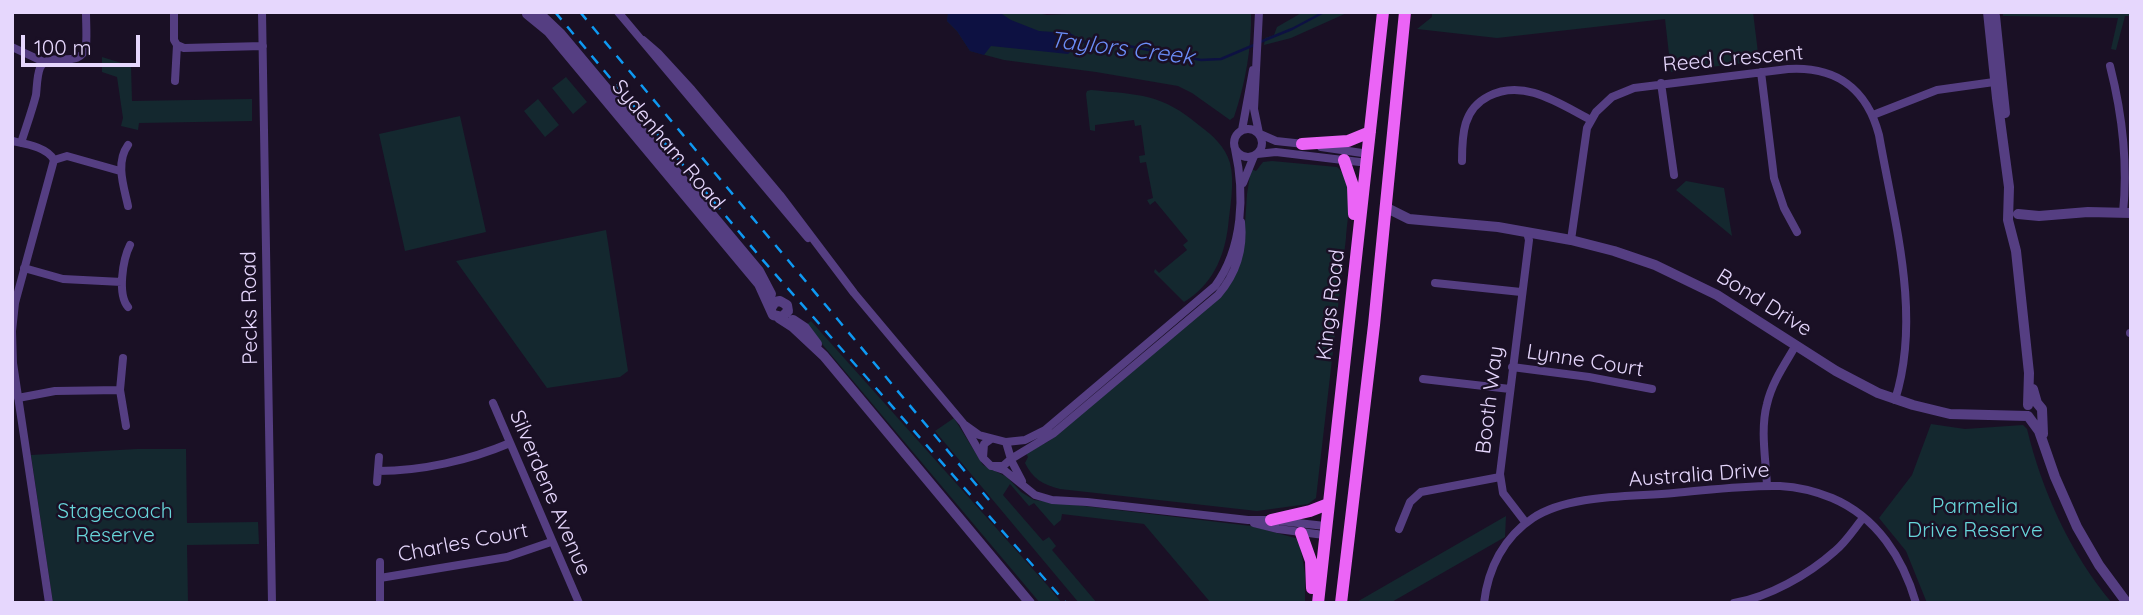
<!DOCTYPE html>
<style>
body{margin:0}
#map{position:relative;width:2143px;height:615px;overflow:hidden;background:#1a1025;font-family:Quicksand,sans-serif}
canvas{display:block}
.frame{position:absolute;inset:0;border:14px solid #e6d7fd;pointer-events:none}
.scale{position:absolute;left:21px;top:35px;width:119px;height:32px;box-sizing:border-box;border:4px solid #e6d7fd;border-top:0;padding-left:9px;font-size:21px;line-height:24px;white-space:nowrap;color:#e6d7fd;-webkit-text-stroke:5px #1a1025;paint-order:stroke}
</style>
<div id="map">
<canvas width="2143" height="615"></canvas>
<div class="frame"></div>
<div class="scale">100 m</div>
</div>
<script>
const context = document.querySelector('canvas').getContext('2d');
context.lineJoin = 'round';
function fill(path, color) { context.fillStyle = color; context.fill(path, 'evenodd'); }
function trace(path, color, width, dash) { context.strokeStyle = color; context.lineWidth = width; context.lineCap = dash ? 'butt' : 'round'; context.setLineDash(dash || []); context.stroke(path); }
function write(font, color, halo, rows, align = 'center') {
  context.font = font + ' Quicksand,sans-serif'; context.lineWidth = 5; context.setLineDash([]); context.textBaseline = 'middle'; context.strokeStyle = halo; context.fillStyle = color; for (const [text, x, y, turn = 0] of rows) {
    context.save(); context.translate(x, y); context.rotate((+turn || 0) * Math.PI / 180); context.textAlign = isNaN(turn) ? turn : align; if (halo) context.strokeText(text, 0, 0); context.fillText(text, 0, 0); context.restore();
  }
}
fill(new Path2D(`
 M945 12H1032L1047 15 1105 12H1251C1252 47 1245 85 1234 117L1230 120 1192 93 1178 86 1096 72 1004 60 970 51 957 31 947 21 948 13Z
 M1303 12H1349L1291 38 1264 45 1265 38 1274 35 1277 27Z
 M1432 12H1753L1759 61 1671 72 1665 19 1497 38 1417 29 1432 17Z
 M2003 12H2131V16H2125L2116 50 2111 49 2118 18 2003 16Z
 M102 57 131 66 132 101 252 99V121L139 123 138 130 121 126 123 118 117 77 102 72Z
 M566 77 587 102 573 114 552 88Z
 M1091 90C1140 95 1161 93 1200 126 1213 136 1225 146 1230 163 1235 182 1230 207 1228 227 1224 258 1212 285 1184 302L1154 272 1155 269 1159 273 1187 250 1183 245 1188 241 1155 201 1150 205 1147 200 1153 198 1146 162 1140 163 1139 156 1145 155 1141 125 1135 126 1134 120 1095 125V131L1090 130 1086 94 1087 91Z
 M538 99 559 125 545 137 524 111Z
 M460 116 486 232 405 251 379 134Z
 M1272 161 1337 167C1356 181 1347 218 1346 238L1316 498 1308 504 1257 511 1060 489C1043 485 1032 478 1025 463L1028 457 1026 453 1049 441 1219 298 1244 239 1247 194 1251 169 1256 171 1263 162Z
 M1686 181 1724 188 1732 236 1676 190Z
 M606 230 628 371 620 377 547 388 456 261Z
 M811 321 1048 586 1062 603H1040L806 325Z
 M954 418 983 465 1007 477 1021 492 1034 500 1251 526 1299 539 1305 574V603H1211L1144 524 1062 514 1061 520 1054 526 1034 503 1029 506 1010 484 1003 495 1043 541 1049 537 1056 546 1052 550 1097 603H1079L935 431Z
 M1931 424 1965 429 2023 425 2027 429C2042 491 2070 553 2112 603H1927L1906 551 1879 518 1912 475Z
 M137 449H186L187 523 258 522 259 544 187 545 188 603H53L31 455Z
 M1506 516 1505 537 1390 603H1355Z`), '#14282f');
fill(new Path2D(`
 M945 12H999L1011 20 1039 31 1070 33 1075 36 1076 47 1068 54 991 46 984 55 970 51 957 31 947 21 948 13Z`), '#0d1142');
trace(new Path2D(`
 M1073 41 1123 45 1201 60 1221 59 1254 45
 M1260 42 1292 29 1324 12`), '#0d1142', 2.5);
trace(new Path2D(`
 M174 12V40L177 45 184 48 263 46
 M262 12 272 603
 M618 12 808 238
 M1259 12 1254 109 1259 133
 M643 40 658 53 692 90 780 195 854 293 963 423 983 458
 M12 47 44 62
 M2110 66C2122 113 2128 164 2123 213
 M1761 72 1774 178 1784 208 1797 232
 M175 81 177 45
 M1661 83 1674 175
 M1873 115 1937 90 2001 81
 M1234 143a14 14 0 1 1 28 0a14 14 0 1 1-28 0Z
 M1242 130 1253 70
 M1260 134 1276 141 1304 144
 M12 141C26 144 47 147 54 160L15 303 12 331 13 363 49 603
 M21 143C26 127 32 111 36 95 37 86 37 75 40 68 48 49 81 71 86 46 87 35 86 23 86 12
 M128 145C115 163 124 187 128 206
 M1321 147 1369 154
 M1257 154 1276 152 1368 163
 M54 160 67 156 120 171
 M1462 161C1462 134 1463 109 1489 96 1524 78 1560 104 1591 120
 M1243 183 1254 156
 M1571 240 1587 128 1596 112 1612 97 1634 88 1788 69C1836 66 1867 89 1879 135 1894 221 1922 315 1895 400
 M24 268 63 279 122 282
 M1435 283 1521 292
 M128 307C117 294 123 259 130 245
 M2130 333H2131
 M123 358 120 390 126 426
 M1512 367 1589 377 1652 389
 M1423 379 1510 389
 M18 398 55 391 120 390
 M493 403 579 603
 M965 425 979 435 1006 442 1011 459 1003 466H991L983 458 984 444 991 439
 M1006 442 1025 440 1045 430 1215 286C1243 248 1245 194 1235 149
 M1011 459 1054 433 1218 295C1236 274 1244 250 1241 222
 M1011 460 1022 481
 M995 467 1004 470 1035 495 1052 500 1087 502 1248 520H1271L1325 526
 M378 471C422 471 470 460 510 443
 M377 482 379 457
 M1767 486C1766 460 1760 430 1767 404 1772 382 1785 364 1796 345
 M1254 523 1278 529 1324 535
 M1526 523 1503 493 1500 474 1529 240 1527 233
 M1399 529 1410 502 1421 492 1500 477
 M380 562V603
 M380 578 507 557 551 542
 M1484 603C1488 568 1504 537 1533 518 1569 494 1632 497 1674 493 1709 490 1745 485 1780 486 1798 487 1815 491 1832 498 1877 517 1903 558 1916 603
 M1734 603C1769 597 1808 575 1835 551 1846 542 1854 529 1863 518`), '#553e82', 8);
trace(new Path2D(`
 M538 12 560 33 759 271 771 294
 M1988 12 1997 98 2009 187 2008 220 2016 251 2029 373 2028 405
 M527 14 549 32 759 284 773 315 782 317 788 311 787 305 780 301 775 302 771 308
 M1995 16 2005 113
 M1385 207 1409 219 1498 227 1571 240 1614 251 1655 265 1717 295 1836 371 1878 393 1913 405 1950 414 2028 416
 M2018 214 2039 216 2088 212 2131 213
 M779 318 793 327 824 356 1030 603
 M793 320 805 328 817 344
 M2033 389 2037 403 2042 409 2043 434
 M2028 416 2039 431 2055 477 2077 527 2099 565 2127 603`), '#553e82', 10);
trace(new Path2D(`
 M1302 144 1348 141 1370 132
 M1344 160 1353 186 1354 214
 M1271 520 1310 511 1328 504
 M1301 533 1311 561 1312 588
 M1318 603 1383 12
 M1341 603 1374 325 1405 12`), '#eb64f6', 12);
trace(new Path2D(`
 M555 12 761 258 1066 603
 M580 12 989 500`), '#0e99f2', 2.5, [10, 9]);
write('21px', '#e6d7fd', '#1a1025', [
 ["Reed Crescent",1733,59,-5],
 ["Sydenham Road",668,145,50],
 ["Bond Drive",1764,303,32],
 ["Kings Road",1331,305,-83],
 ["Pecks Road",250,308,-91],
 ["Lynne Court",1585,361,9],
 ["Booth Way",1490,400,-83],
 ["Australia Drive",1699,475,-4],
 ["Silverdene Avenue",550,493,67],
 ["Charles Court",463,543,-11]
]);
write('21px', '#67d5d9', '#1a1025', [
 ["Parmelia",1975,507],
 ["Drive Reserve",1975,531],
 ["Stagecoach",115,512],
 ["Reserve",115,536]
]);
write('italic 23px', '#6b8df7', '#1a1025', [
 ["Taylors Creek",1122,49,7]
]);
</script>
